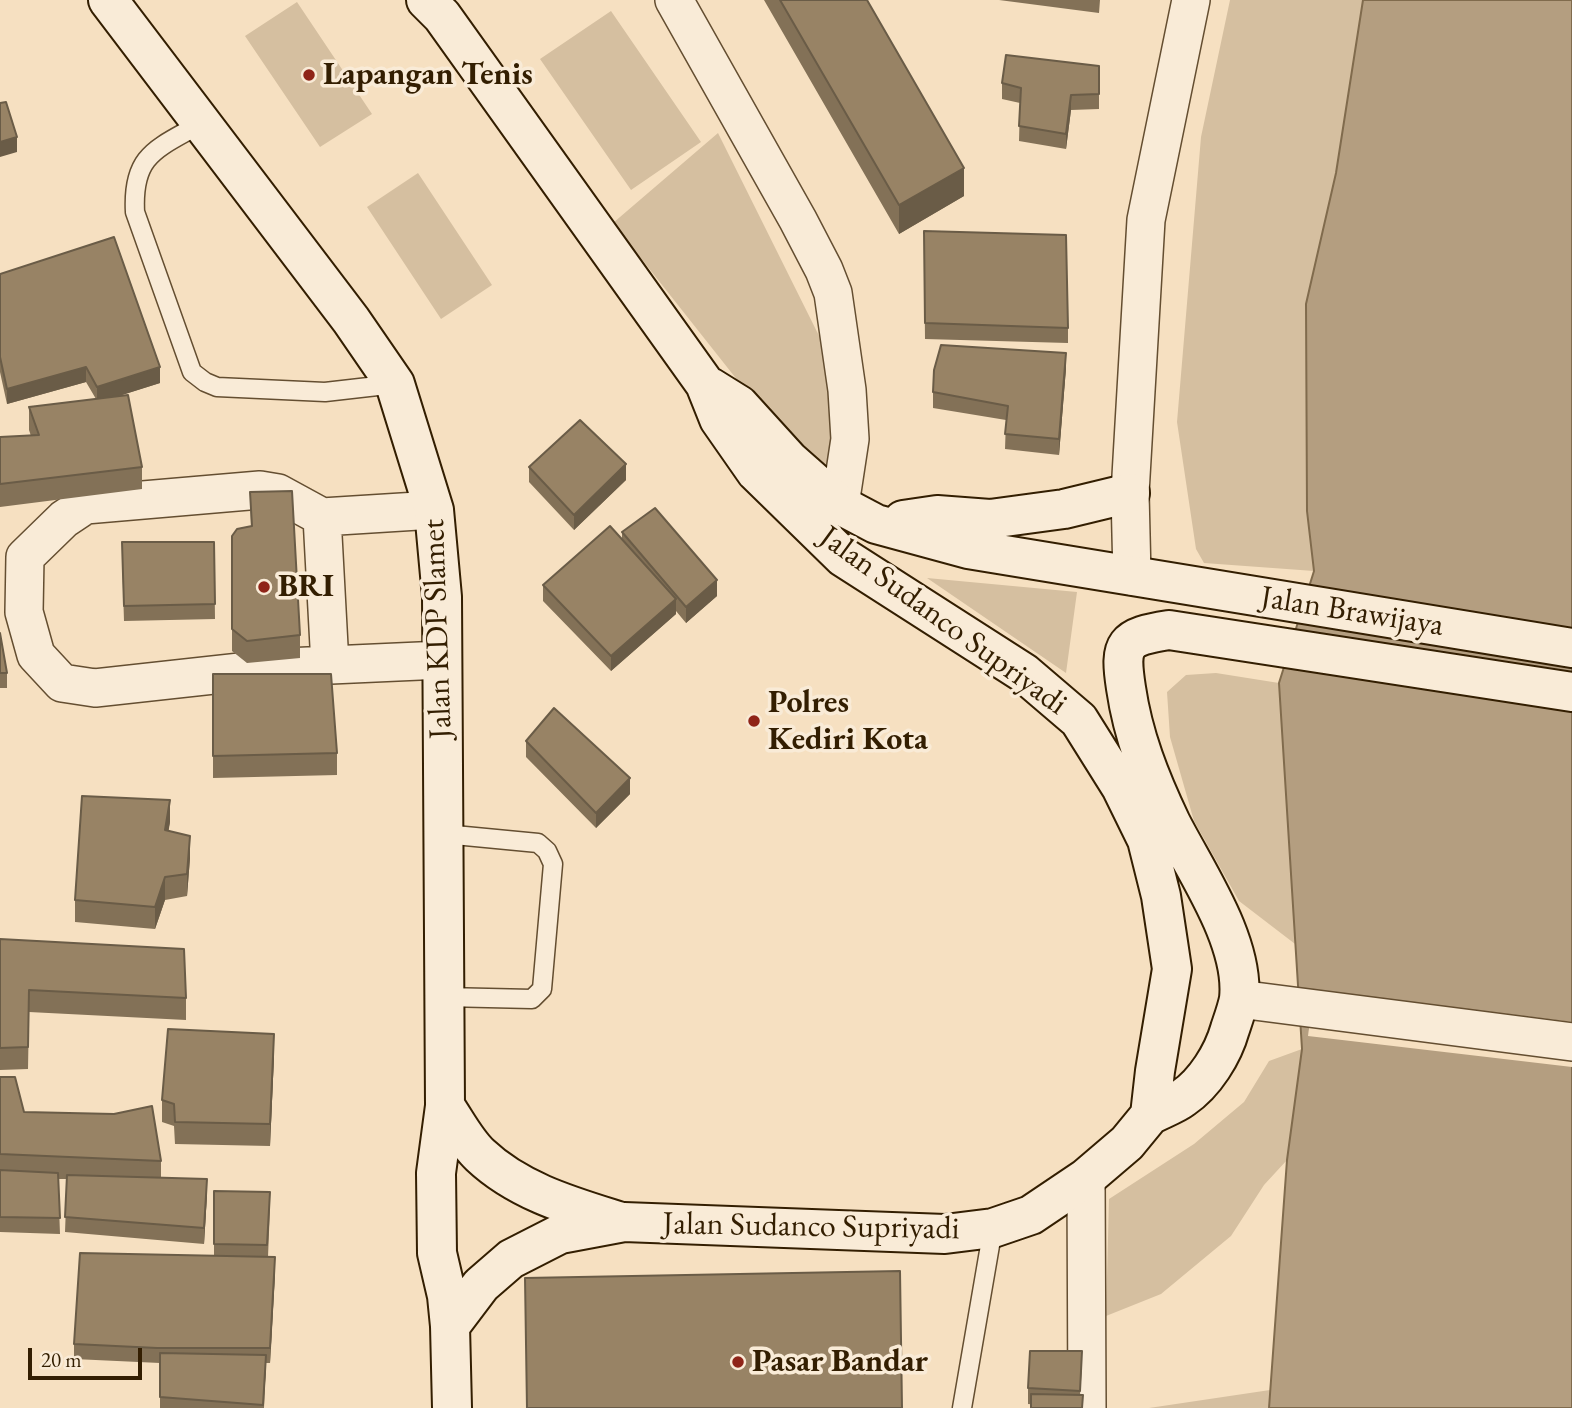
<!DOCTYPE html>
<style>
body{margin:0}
#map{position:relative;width:1572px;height:1408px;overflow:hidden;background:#f6e0c1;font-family:"EB Garamond",serif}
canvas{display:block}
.scale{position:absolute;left:28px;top:1348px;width:114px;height:32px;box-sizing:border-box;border:4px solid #331e01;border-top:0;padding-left:9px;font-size:21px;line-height:24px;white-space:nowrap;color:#331e01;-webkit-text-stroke:5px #f9ebd7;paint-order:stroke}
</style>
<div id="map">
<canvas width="1572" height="1408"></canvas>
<div class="scale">20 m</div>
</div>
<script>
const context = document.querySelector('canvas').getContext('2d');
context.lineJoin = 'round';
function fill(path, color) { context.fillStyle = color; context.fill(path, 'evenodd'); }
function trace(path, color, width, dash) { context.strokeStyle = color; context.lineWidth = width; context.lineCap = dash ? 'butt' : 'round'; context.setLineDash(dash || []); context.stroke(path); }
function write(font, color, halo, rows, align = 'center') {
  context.font = font + ' "EB Garamond",serif'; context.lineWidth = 7; context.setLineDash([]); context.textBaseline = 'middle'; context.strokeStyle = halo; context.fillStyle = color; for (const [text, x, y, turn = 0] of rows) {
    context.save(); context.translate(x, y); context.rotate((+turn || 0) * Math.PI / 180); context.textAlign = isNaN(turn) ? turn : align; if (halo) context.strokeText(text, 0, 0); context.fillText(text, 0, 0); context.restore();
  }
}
fill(new Path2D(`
 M1230 0H1363L1336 173 1306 304 1307 511 1314 571 1204 563 1196 549 1177 422 1201 137Z
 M297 2 372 114 320 147 245 36Z
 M611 11 701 142 631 190 540 59Z
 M718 133 842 382 832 475 799 458 613 223Z
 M418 173 492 285 441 319 367 207Z
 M927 578 1077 592 1066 673Z
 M1216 673 1279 683 1299 947 1239 901 1194 821 1170 737 1167 692 1186 675Z
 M1302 1049 1287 1160 1264 1185 1231 1236 1161 1294 1106 1316 1109 1199 1194 1144 1244 1102 1269 1061Z
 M1270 1390 1269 1408H1149Z`), '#d5bfa0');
const water = new Path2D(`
 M1363 0H1572V1408H1269L1287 1160 1302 1049 1279 683 1314 571 1307 511 1306 304 1336 173Z`);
fill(water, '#b49e80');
trace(water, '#806b4d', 2);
fill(new Path2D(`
 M1314 990 1572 1022V1067L1308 1036Z`), '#f6e0c1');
const lane = new Path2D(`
 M200 124C156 149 132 155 135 212L192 372 205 382 217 387 325 392 395 384
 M444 834 538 843 547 851 553 864 542 989 532 999 444 997
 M962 1408 993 1228`);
const street = new Path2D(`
 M674 0 798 220 824 270 833 293 847 390 850 439 840 505
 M434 510 322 517 278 493 260 490 85 505 64 519 25 557 24 612 36 655 62 683 95 688 286 667 442 660
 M322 517 330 665
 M1132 576 1130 493 1146 220 1191 0
 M1239 999 1572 1042
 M1086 1178 1087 1408`);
const secondary = new Path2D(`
 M108 0 351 320 395 384 434 510 442 597 445 1106 436 1173 437 1253 447 1296 450 1326 452 1408
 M426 0 442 16 705 384 719 419 756 472 843 557 1024 673 1079 720 1121 787 1147 840 1161 896 1172 969 1155 1071 1150 1115 1127 1143 1086 1178 1031 1215 993 1228 945 1234 624 1222 560 1234 511 1259 481 1285 450 1326
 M710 387 739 405 789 460 840 505 876 524 968 549 1572 648
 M903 520 937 515 990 519 1064 509 1130 493
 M445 1106C456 1122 466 1142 480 1155 518 1191 570 1206 618 1221
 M1150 1115C1161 1109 1174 1105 1183 1098 1205 1083 1223 1054 1230 1029 1233 1020 1237 1009 1239 999 1245 942 1196 872 1171 823 1150 779 1133 736 1126 688 1119 643 1124 637 1169 630L1572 692`);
trace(lane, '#644e31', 21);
trace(street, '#644e31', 40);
trace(secondary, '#331e01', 42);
trace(lane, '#f9ebd7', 18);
trace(street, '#f9ebd7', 37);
trace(secondary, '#f9ebd7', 38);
fill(new Path2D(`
 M764 0H867L964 196 899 234Z
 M999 0H1100L1099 13Z
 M1099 66V109L1071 110 1066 149 1019 141 1020 103 1002 99V83Z
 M924 231 1068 328V343L925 339Z
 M0 274 160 383 115 397 142 467V489L0 507V437L31 436 29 430V407L96 399 86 382 7 404 0 372Z
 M1066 368 1059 455 1005 449 1006 420 933 408V392Z
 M529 467 626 480 574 530 529 482Z
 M250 492 300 635V658L247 663 232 651V536L251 527Z
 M622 532 717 596 686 623 676 611V614L611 671 543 601V585L622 540Z
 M214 542 215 619 124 621 122 557Z
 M0 633 7 673V688H0Z
 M213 674 337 753V775L213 778Z
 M526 741 630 794 596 828 526 757Z
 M170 822 168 831 190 858 187 896 165 900 155 929 75 922V900Z
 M0 939 186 998V1020L29 1012 28 1069 0 1070Z
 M274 1056 270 1146 175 1144 174 1126 162 1122V1100Z
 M0 1077 24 1112 161 1161V1178L207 1194 204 1244 65 1232 67 1179H58L60 1234 0 1232Z
 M214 1191 270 1207 268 1257 275 1273 270 1363H266L264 1408H160V1363L74 1359V1344L214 1256Z
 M1082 1367 1080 1395 1083 1408 1028 1404V1388Z`), '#837157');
fill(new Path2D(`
 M1071 95V110L1066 149V134Z
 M17 137V152L0 157V142Z
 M964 168V196L899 234V205Z
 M1066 353V368L1059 455V439Z
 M86 367V382L7 404V389Z
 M160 367V383L97 403V387Z
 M626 464V480L574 530V515Z
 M717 580V596L686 623V607Z
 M676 599V614L611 671V656Z
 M630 778V794L596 828V813Z
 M170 800V822L165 853V830Z
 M190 836V858L187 896V874Z
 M165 877V900L155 929V907Z
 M274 1034V1056L270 1146V1124Z
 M207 1179V1194L204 1244V1228Z
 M275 1257V1273L270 1363V1348Z
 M266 1355V1370L263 1408Z`), '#6a5c47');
const building = new Path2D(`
 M780 0H867L964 168 899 205Z
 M1006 55 1099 66V94L1071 95 1066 134 1019 126 1021 88 1002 83Z
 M6 102 17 137 0 142V103Z
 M924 231 1066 235 1068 328 925 323Z
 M114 237 160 367 97 387 86 367 7 389 0 357V274Z
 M941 345 1066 353 1059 439 1005 434 1008 406 933 392 934 370Z
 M128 395 142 467 0 484V437L39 435 29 407Z
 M580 420 626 464 574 515 529 467Z
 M292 491 300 635 247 641 232 629V536L237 529 252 526 250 492Z
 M655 508 717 580 686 607 622 532Z
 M610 526 676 599 611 656 543 585Z
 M122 542H214L215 604 124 606Z
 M0 633 7 673H0Z
 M213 674H331L337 753 213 756Z
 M554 708 630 778 596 813 526 741Z
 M82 796 170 800 165 830 190 836 187 874 165 877 155 907 75 900Z
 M0 939 184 949 186 998 29 990 28 1047 0 1048Z
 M168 1029 274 1034 270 1124 175 1122 174 1104 162 1100Z
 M0 1077H15L24 1112 114 1114 152 1106 161 1161 0 1154Z
 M0 1170 58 1173 60 1218 0 1217Z
 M67 1175 207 1179 204 1228 65 1217Z
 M214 1191 270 1192 267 1245 214 1244Z
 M80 1253 275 1257 270 1348H157L74 1344Z
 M900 1271 902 1408H527L525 1278Z
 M1030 1351H1082L1080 1391 1028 1388Z
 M160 1353 266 1355 263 1405 160 1397Z
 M1031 1394 1083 1395 1082 1408H1031Z`);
fill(building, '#988365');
trace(building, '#6a5c47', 2);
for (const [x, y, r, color] of [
 [309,75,7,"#8f2418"],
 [264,587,7,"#8f2418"],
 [754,721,7,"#8f2418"],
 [738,1362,7,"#8f2418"]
]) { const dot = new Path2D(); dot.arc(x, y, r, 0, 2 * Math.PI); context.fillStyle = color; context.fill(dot); trace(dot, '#f9ebd7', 2.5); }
write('bold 32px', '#331e01', '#f9ebd7', [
 ["Lapangan Tenis",323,75],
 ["BRI",278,587],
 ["Polres",768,703],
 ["Kediri Kota",768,740],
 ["Pasar Bandar",752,1362]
], 'left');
write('32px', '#331e01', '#f9ebd7', [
 ["Jalan Brawijaya",1352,612,9],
 ["Jalan Sudanco Supriyadi",943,621,36],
 ["Jalan KDP Slamet",438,629,-92],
 ["Jalan Sudanco Supriyadi",811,1227,1]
]);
</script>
